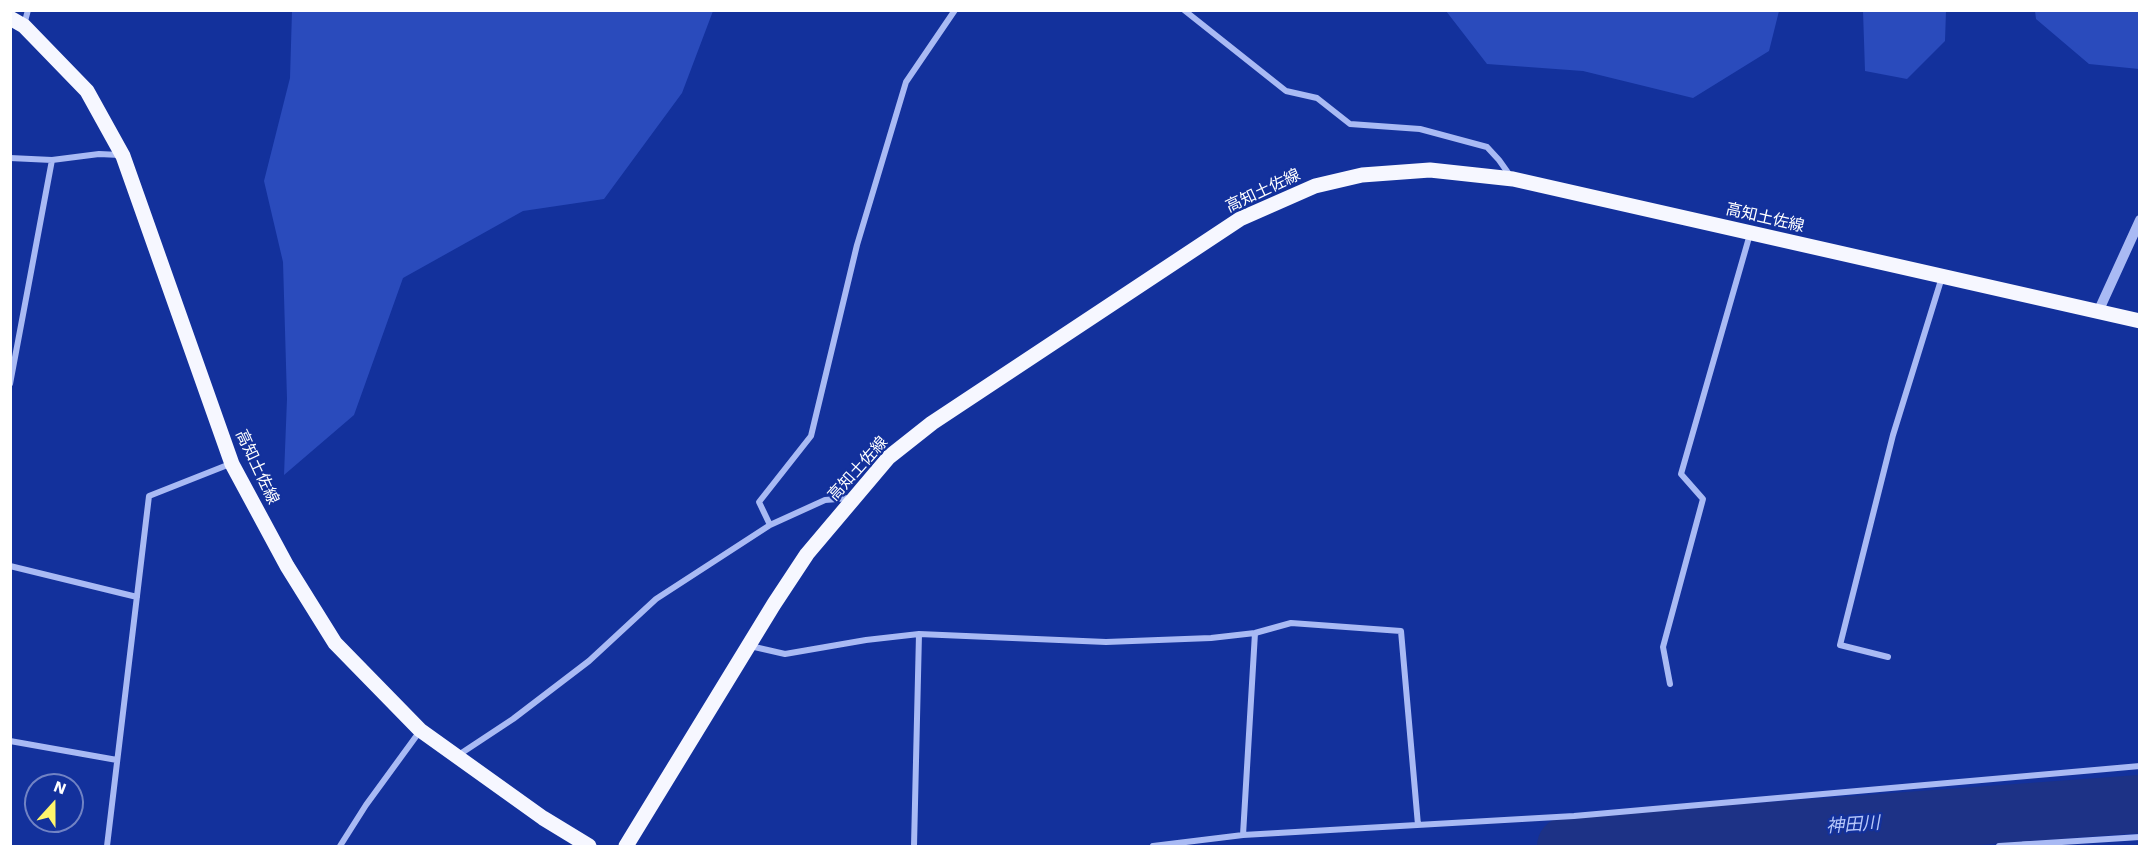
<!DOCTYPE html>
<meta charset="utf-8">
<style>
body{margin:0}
#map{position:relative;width:2150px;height:857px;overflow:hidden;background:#13319c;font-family:"Work Sans",sans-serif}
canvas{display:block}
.frame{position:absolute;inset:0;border:12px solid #fff;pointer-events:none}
.north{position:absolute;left:24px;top:773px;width:60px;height:60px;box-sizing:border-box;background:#13319c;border:2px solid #7183c4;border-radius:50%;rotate:21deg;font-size:16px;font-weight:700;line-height:24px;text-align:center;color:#fff}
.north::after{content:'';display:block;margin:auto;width:21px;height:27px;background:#fff56c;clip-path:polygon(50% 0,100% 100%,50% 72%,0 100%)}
</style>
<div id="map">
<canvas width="2150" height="857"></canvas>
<div class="frame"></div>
<div class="north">N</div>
</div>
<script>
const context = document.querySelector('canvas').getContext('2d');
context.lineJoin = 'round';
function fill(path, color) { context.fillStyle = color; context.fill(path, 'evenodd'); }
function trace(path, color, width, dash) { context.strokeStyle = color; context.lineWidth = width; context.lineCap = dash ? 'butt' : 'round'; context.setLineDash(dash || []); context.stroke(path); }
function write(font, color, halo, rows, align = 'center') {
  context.font = font + ' "Work Sans","Noto Sans JP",sans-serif'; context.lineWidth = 4.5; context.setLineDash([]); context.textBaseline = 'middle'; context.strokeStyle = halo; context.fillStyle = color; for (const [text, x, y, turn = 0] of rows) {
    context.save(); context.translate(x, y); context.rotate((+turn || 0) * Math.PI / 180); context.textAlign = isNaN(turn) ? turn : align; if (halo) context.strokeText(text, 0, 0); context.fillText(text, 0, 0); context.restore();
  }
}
fill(new Path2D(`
 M292 11H713L682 93 604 199 523 211 403 278 354 415 284 475 287 399 283 262 264 181 290 78Z
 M1446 11H1779L1769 51 1693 98 1583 71 1487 64Z
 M1863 11H1946L1945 41 1907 79 1865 71Z
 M2035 11H2139V69L2089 64 2036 19Z`), '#2a4bbc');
trace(new Path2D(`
 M2025 846 2038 812`), '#9bb1f6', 9);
trace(new Path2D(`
 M1566 846 2140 804`), '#1d3286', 58);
trace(new Path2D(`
 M1184 10 1286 91 1317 98 1350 124 1420 129 1487 147 1499 160 1511 177
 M24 25 28 10
 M10 158 52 160
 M10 384 52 160 99 154 120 155
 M770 525 759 502 811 436 857 245 906 82 955 10
 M10 566 137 597
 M750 646 785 654 866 640 919 634 1106 642 1211 638 1255 633 1291 623 1401 631 1418 825
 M1888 657 1840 645 1893 435 1942 277
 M1670 684 1663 647 1703 499 1681 474 1750 234
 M10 741 117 760
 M457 756 513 719 589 661 656 599 770 525 825 500 850 498
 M1243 835 1574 816 2140 766
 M107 846 149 496 230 464
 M340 846 366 805 420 731
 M914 846 919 634
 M1153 846 1243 835 1255 633
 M1999 846 2140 837`), '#a9baf4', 6);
trace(new Path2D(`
 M2098 312 2140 220`), '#a9baf4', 10);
trace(new Path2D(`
 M10 18 24 26 87 91 123 156 232 464 287 566 335 643 420 730 543 818 589 846
 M626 846 774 604 807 554 889 457 932 423 1240 219 1315 186 1362 175 1430 170 1513 179 2140 321`), '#f6f7ff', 15);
write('16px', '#fff', '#13319c', [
 ["高知土佐線",1263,191,-25],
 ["高知土佐線",1765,218,13],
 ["高知土佐線",257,467,65],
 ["高知土佐線",858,469,-48]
]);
write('italic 18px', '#b6c6fa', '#13319c', [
 ["神田川",1853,825,-4]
]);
</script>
